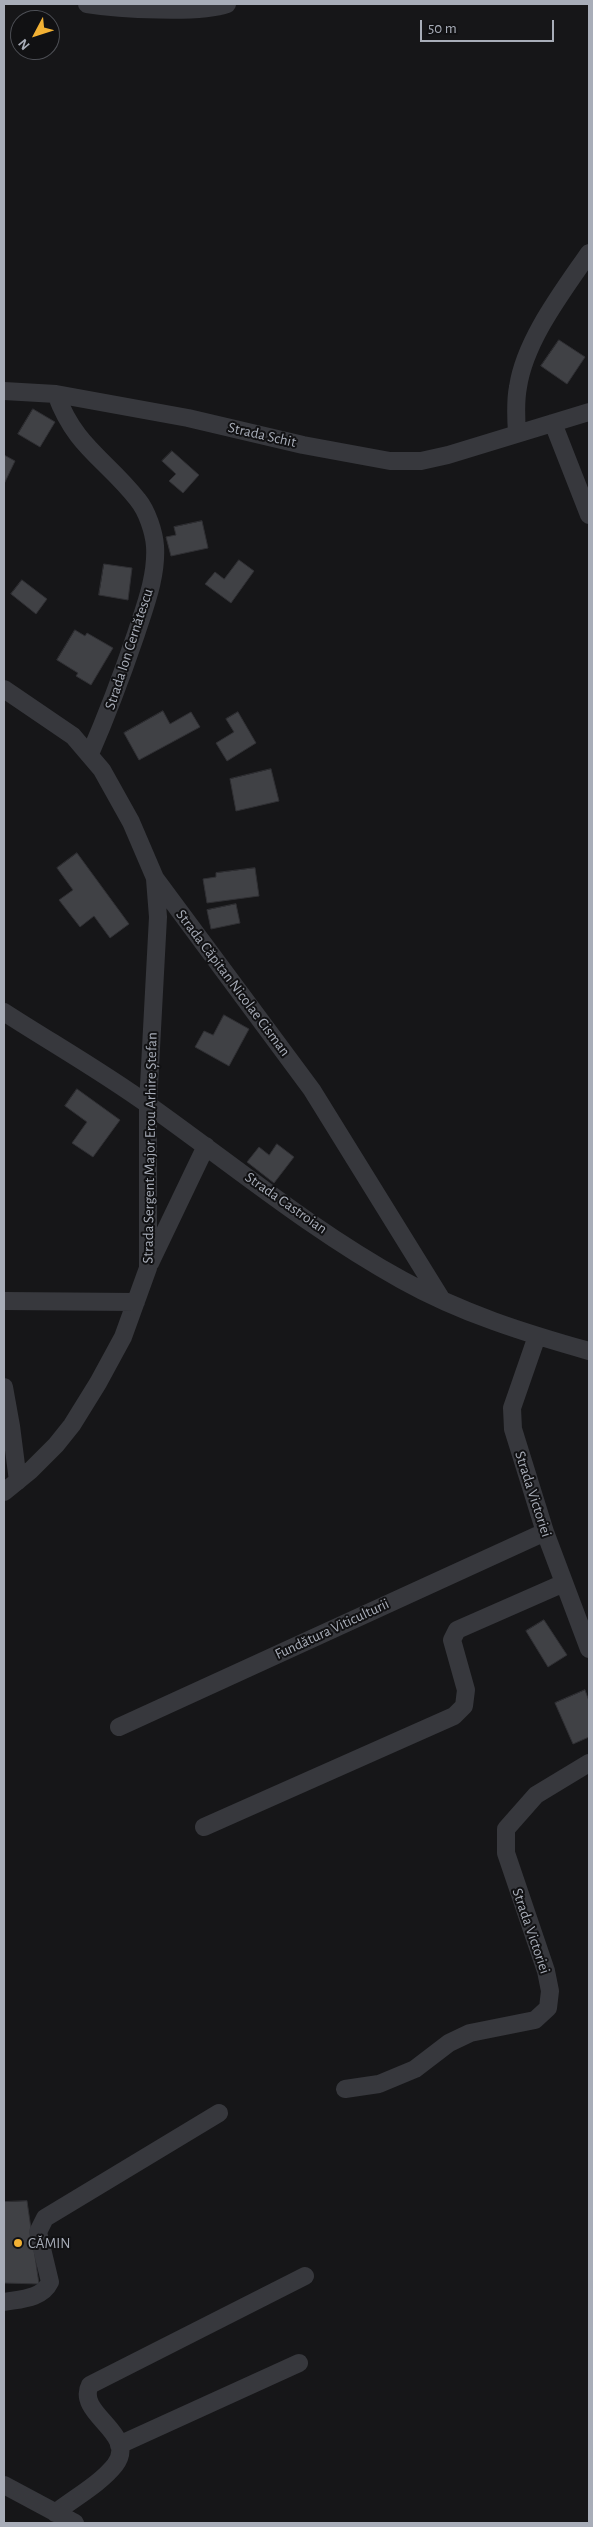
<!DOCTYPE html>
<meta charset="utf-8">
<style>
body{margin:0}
#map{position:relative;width:593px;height:2527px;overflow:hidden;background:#161618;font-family:"Alegreya Sans",sans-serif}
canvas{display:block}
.frame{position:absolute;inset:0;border:5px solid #a8adb8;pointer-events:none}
.north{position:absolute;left:10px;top:10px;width:50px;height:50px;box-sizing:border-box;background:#111113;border:1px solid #4d4f55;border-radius:50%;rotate:230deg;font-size:14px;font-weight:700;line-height:20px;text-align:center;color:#a8adb8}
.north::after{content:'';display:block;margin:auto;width:18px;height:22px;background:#f2b134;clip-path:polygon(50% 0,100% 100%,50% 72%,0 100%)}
.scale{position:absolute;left:420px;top:20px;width:134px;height:22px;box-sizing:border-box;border:2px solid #a8adb8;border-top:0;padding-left:6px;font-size:15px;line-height:18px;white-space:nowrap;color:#a8adb8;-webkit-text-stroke:4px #111113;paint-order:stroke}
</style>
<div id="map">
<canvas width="593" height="2527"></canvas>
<div class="frame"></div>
<div class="north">N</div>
<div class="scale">50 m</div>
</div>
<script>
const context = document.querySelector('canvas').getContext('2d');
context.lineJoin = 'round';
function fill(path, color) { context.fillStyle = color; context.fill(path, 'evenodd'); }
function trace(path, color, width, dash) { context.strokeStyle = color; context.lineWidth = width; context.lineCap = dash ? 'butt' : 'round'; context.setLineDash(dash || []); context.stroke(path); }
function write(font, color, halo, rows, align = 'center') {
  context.font = font + ' "Alegreya Sans",sans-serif'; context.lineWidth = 4; context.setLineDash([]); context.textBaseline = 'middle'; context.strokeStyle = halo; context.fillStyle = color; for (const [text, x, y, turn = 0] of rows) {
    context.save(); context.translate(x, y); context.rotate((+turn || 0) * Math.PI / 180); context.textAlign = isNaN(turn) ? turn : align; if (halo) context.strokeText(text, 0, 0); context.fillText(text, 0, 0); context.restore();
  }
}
const building = new Path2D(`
 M559 340 585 357 567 384 541 366Z
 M33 409 55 422 40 447 18 434Z
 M172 451 199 475 183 493 169 481 176 474 162 461Z
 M4 455 15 461 4 484Z
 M202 521 208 548 171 556 166 537 176 535 174 527Z
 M239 560 254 571 231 603 205 584 215 572 224 579Z
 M104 564 132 568 128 600 99 595Z
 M22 580 47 599 36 614 11 594Z
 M75 630 85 636 87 633 113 648 91 685 76 676 78 673 57 660Z
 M163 711 170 724 191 712 200 727 139 760 124 733Z
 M238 712 256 743 227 761 216 743 234 732 226 719Z
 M271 769 279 801 236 811 230 779Z
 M77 853 129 924 110 938 94 916 80 927 59 900 73 890 57 868Z
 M255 868 259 896 207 903 203 879 216 877V873Z
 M236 904 240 923 211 929 207 910Z
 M224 1015 249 1029 229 1066 195 1047 204 1031 213 1035Z
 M77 1089 120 1120 93 1157 72 1143 87 1122 65 1106Z
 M277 1144 294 1157 274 1183 247 1162 259 1147 269 1155Z
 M544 1620 567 1655 548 1667 526 1631Z
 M585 1690 589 1701V1737L573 1744 555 1703Z
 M27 2201 39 2284 4 2283V2202Z`);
fill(building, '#404145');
trace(building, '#303034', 1);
trace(new Path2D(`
 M87 4C118 9 200 14 227 4
 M4 391 56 394 188 418 303 445 390 461H421L448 455 589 412
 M56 394C75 447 106 459 138 500 147 511 154 532 155 546 157 576 145 606 136 634 122 675 107 715 90 754
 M553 423 589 515
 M517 433C516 418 515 402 518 387 525 340 563 291 589 253
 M4 689 73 736 102 770 131 822 155 878 312 1090 442 1300
 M4 1012C52 1043 103 1072 150 1106 233 1165 313 1231 402 1280 461 1313 525 1333 589 1351
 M150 1263 206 1146
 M4 1301 136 1302
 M537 1336 512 1408 513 1429 545 1532 589 1649
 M4 1387 11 1426 18 1481
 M4 1492 31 1470 56 1445 72 1425 98 1383 123 1337 148 1268V1104L158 917 155 879
 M119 1727 545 1532
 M204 1827 454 1716 464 1706 466 1690 452 1640 457 1630 564 1583
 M345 2089 379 2084 415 2069 449 2043 470 2033 535 2020 548 2008 550 1991 546 1971 506 1853V1829L536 1795 589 1763
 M4 2302C20 2299 42 2299 50 2282L38 2232 45 2218 219 2113
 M119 2445 299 2363
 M4 2485 75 2523
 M55 2513C74 2498 100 2484 115 2465 139 2434 75 2414 90 2385L305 2276`), '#37383d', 18);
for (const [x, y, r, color] of [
 [18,2243,5,"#f2b134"]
]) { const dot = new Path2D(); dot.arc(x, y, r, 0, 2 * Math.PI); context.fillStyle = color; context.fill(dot); trace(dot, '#111113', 2); }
write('15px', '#a8adb8', '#111113', [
 ["Strada Schit",262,435,13],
 ["Strada Ion Cernătescu",129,649,-72],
 ["Strada Căpitan Nicolae Cisman",233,983,53],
 ["Strada Sergent Major Erou Arhire Ștefan",150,1148,-89],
 ["Strada Castroian",286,1203,35],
 ["Strada Victoriei",533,1494,72],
 ["Fundătura Viticulturii",332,1629,-25],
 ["Strada Victoriei",531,1931,71]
]);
write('15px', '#a8adb8', '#111113', [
 ["CĂMIN",28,2243]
], 'left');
</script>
